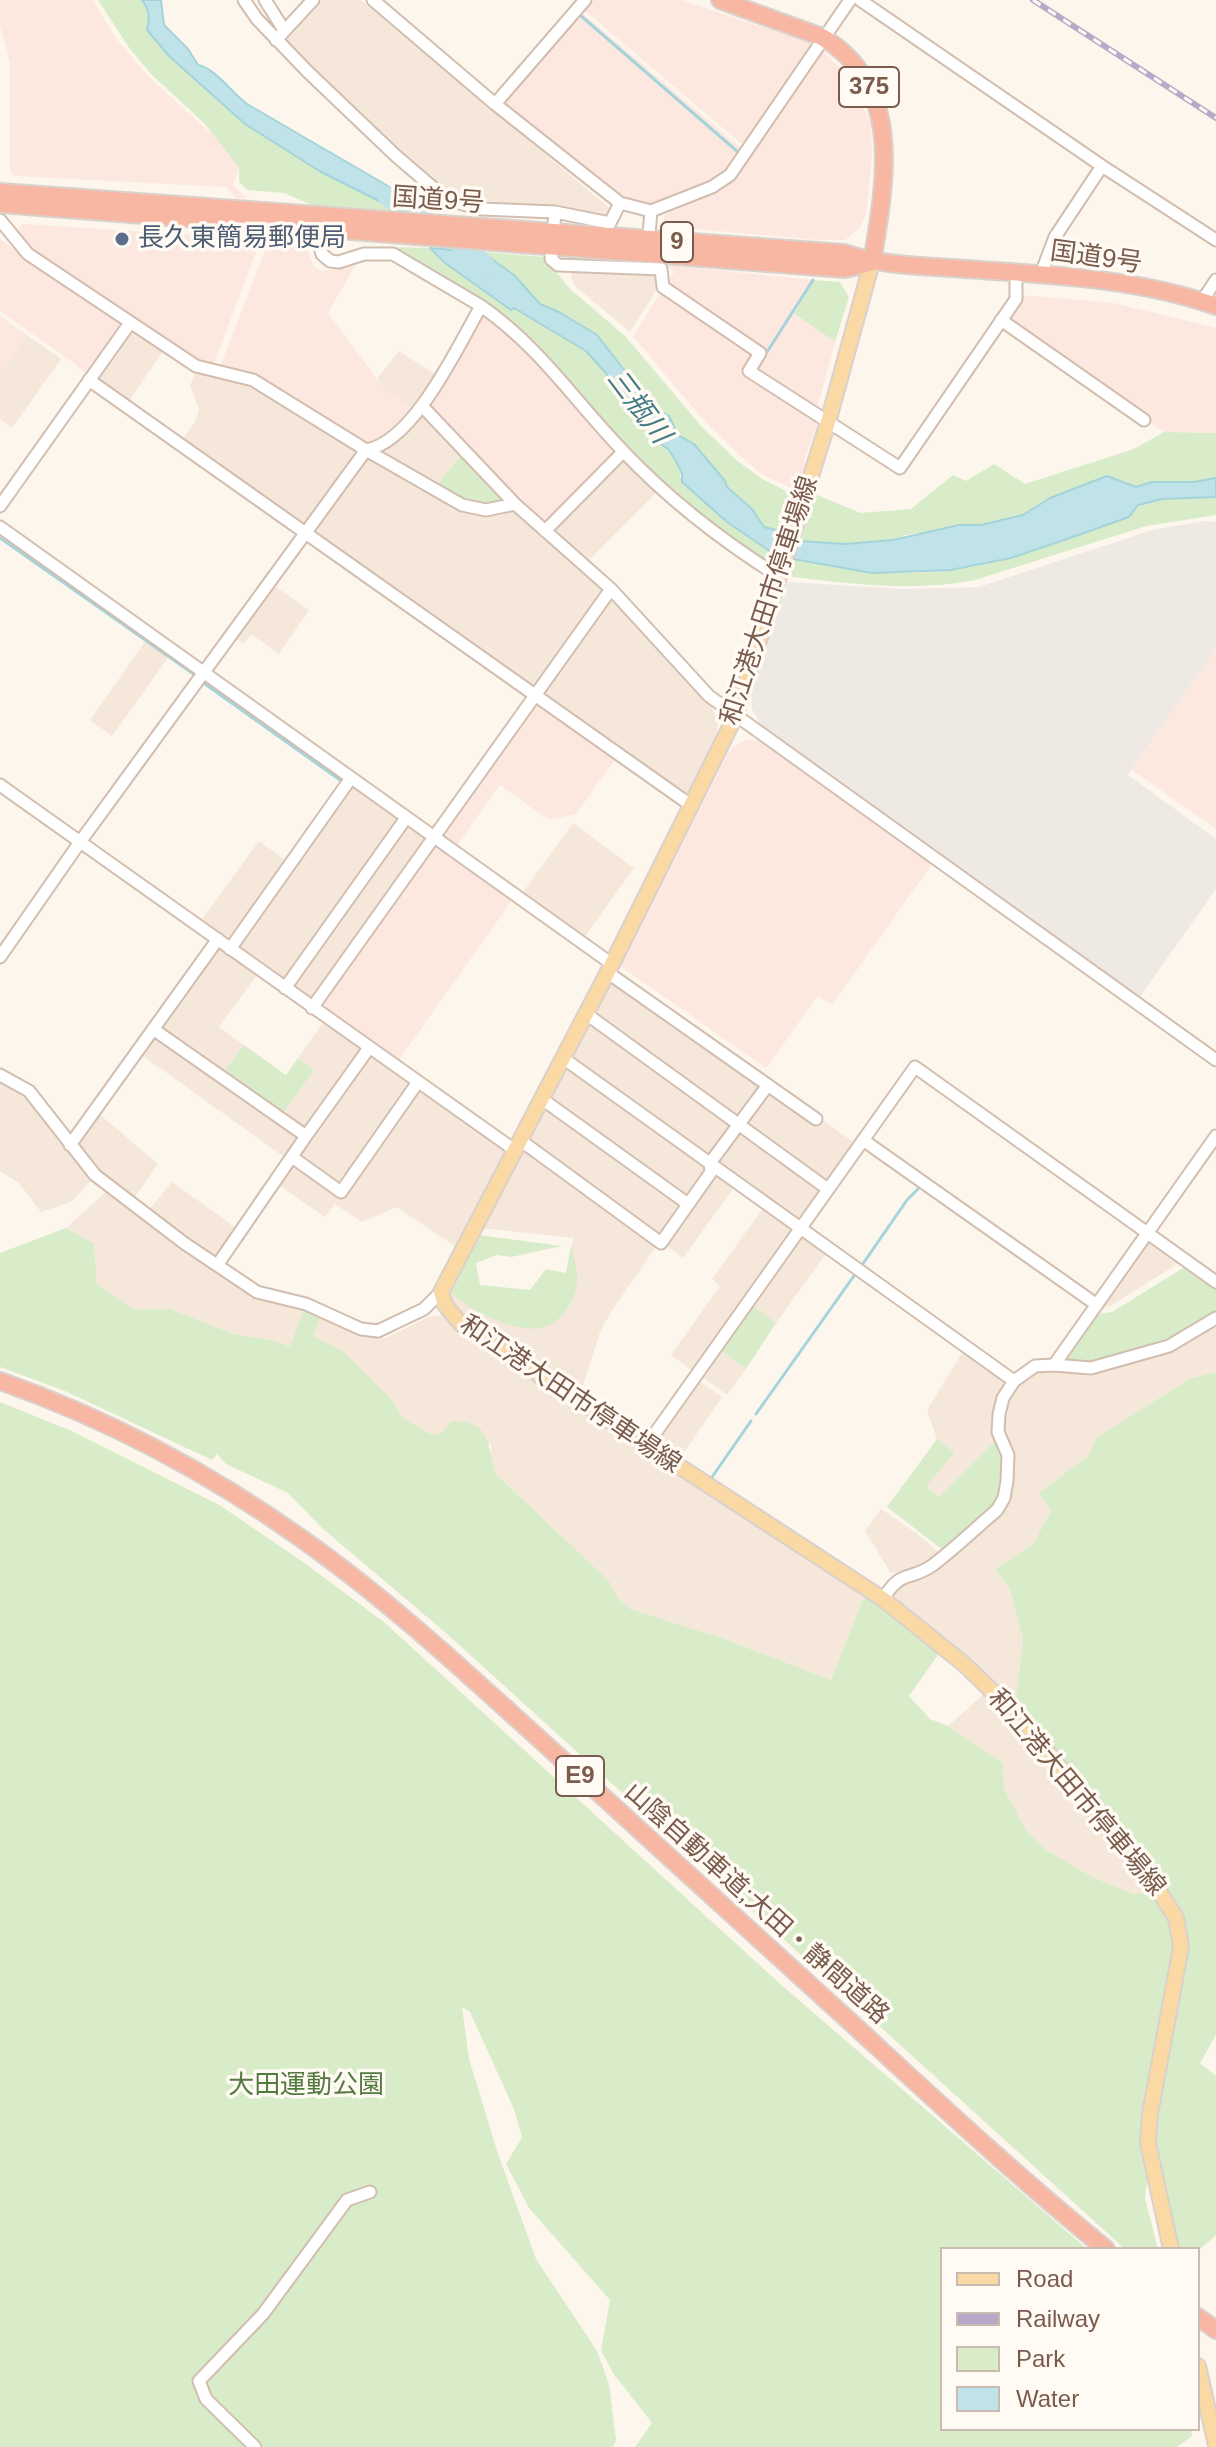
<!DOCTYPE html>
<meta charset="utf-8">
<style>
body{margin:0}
#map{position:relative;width:1216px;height:2447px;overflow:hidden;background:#fdf6ec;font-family:Helvetica,sans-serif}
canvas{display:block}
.legend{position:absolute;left:940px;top:2247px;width:260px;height:184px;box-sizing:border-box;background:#fffaf3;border:2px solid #cabbb1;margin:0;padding:10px 14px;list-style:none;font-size:24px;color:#7a5c4d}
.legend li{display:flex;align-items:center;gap:16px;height:40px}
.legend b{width:40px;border:2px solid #cabbb1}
</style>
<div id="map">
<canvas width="1216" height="2447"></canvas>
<ul class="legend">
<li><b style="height:10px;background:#fbd9a5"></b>Road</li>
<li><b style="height:10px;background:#b9a8c9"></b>Railway</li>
<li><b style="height:22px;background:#d8ecc9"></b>Park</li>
<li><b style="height:22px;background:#bfe3e8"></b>Water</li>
</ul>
</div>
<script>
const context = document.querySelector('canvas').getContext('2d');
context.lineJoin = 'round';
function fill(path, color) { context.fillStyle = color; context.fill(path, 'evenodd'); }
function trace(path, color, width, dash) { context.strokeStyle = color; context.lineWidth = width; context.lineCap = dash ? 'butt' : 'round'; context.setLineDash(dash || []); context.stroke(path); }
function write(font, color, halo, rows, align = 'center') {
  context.font = font + ' Helvetica,"Noto Sans JP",sans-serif'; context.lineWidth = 7; context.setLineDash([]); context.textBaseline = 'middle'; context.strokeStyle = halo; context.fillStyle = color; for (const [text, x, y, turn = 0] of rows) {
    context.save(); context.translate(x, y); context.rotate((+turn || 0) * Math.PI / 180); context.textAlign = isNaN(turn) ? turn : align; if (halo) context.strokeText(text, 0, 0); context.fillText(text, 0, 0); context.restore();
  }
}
fill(new Path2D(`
 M318 0H361L612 210 610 216 542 206 461 199 443 191 387 143 282 40Z
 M573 271H656L657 289 630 332 575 286 571 277Z
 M129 328 164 350 128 402 94 377Z
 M27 335 61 359 12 428 0 419V372Z
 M399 351 438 376 415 411 388 393 377 379Z
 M196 369 216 377 256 388 277 398 360 453 305 526 182 440 195 422 199 409 190 386Z
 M419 413 429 416 461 455 438 484 393 462 377 450Z
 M365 456 456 508 468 513 515 510 605 591 536 692 310 532Z
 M625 458 658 491 587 562 555 532V527Z
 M270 583 309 610 279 654 251 634 244 644 233 636Z
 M610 595 710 704 718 720 716 742 691 792 679 793 542 695Z
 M147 639 170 655 112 736 90 720Z
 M353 785 398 817 399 822 286 981 237 948 349 787Z
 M573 823 634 868 583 939 521 895Z
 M409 826 428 840 312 1004 290 986Z
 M259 841 288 862 232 940 227 941 200 922Z
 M218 943 259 972 219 1027 244 1045 223 1073 163 1029 161 1023Z
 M609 979 763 1086 740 1116 734 1117 602 1022 595 1013Z
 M325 1020 362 1047 307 1129 301 1130 282 1115 314 1070 298 1058Z
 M588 1024H593L733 1127 713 1155 705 1156 573 1061 570 1055Z
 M158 1036 298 1135 299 1141 287 1159 139 1053 150 1038Z
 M370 1051 511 1152 456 1247 397 1207 362 1222 335 1204 325 1217 277 1184Z
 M571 1069 705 1164 708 1170 689 1197 684 1198 549 1102 562 1070Z
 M0 1083 9 1086 36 1106 94 1178 71 1202 41 1212 19 1183 0 1171Z
 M768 1090 820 1118 856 1144 828 1185 743 1122Z
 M551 1109 680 1201 682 1208 662 1235 657 1236 530 1143 527 1137 541 1111Z
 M97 1112 158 1164 134 1198 104 1178 74 1144Z
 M741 1128 824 1191 800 1225 716 1164Z
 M522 1148 657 1245 611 1312 600 1332 580 1395 462 1318 452 1303 449 1291 485 1316 577 1282 571 1246 574 1238 481 1228Z
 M716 1172 735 1186 683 1258 664 1244Z
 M172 1182 238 1229 217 1260 149 1210Z
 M109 1189 223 1272 305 1307 291 1348 275 1341 234 1334 170 1309H133L97 1284 94 1244 66 1228Z
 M764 1207 796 1229 695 1373 671 1355 720 1286 712 1279Z
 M802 1232 828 1251 776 1323 750 1303Z
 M1149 1236 1182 1261 1112 1305 1098 1310Z
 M321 1315 363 1335 386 1338 430 1316H442L691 1484 868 1596 863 1599 831 1680 722 1638 630 1609 618 1598 609 1581 497 1475 491 1458V1444L427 1433 403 1418 394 1403 314 1336Z
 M1216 1324V1372L1191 1378 1097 1437 1089 1455 1039 1493 1051 1511 1033 1544 995 1569 1010 1590 1023 1639 1015 1704 893 1603 894 1591 999 1514 1006 1506 1010 1498 1002 1418 1011 1393 1022 1380 1039 1370 1057 1369 1089 1376 1164 1351 1197 1337Z
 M720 1350 746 1369 727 1395 701 1376Z
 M964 1350 1003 1378 1005 1385 1000 1397 997 1439 939 1497 925 1486 955 1453 937 1439 927 1410Z
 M696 1379 722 1397 678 1461 653 1445Z
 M881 1509 916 1533 940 1553 927 1564 891 1573 865 1531Z
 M986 1692 1051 1766 1151 1892 1134 1894 1094 1878 1046 1850 1026 1830 1004 1788 1003 1763 948 1726Z`), '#f5e8da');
fill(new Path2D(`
 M0 0H93L114 36 148 76 207 130 256 166 239 167 233 186 247 198 237 199 226 187 15 176 10 171V63L0 26Z
 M591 0H681L811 43 812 46 751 134 745 147 583 9Z
 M581 12 743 150 726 172 717 179 649 206 623 200 506 106 505 99Z
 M822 51 847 74 871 123 872 157 866 214 859 229 845 240H817L664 226V215L721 190 732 181Z
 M23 224 261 239 213 366 196 359 39 255 17 230Z
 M0 239 126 325 87 375 74 363 0 311Z
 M269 240 304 241 314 267 323 271 355 266 328 313 382 386 415 411 393 432 366 447 279 389 220 367Z
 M665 265 814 280 794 312 835 342 817 409 755 370 767 352 666 283 674 272Z
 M661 292 754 354 745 371 807 412 817 425 804 462 805 467 798 491 763 475 747 462 699 415 633 336Z
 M1020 295 1114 303 1216 328V433L1164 432 1129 409 1016 327 1009 314Z
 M486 311 506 325 617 448 616 455 548 522 543 521 475 461 439 420 430 404Z
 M0 316 27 335 0 372Z
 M1216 649V829L1132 770Z
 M538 701 616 758 576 814 549 820 500 785 455 848 438 835Z
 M746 740 760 741 932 864 832 1005 818 996 766 1068 620 966 727 755 732 748Z
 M435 842 513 899 396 1064 318 1005Z`), '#fde8e0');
fill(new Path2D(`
 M1205 521 1216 522V649L1128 775 1216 839V889L1139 998 761 726 752 709V689L788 582 903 589 979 587 1152 530Z`), '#efe9e4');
fill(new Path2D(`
 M98 0H142L149 14 150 23 221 104 245 124 321 172 399 211 312 205 284 193 247 190 239 182V167L204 123 152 75 130 49Z
 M391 247 430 248 445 263 510 310 513 308 586 351 633 403 656 434 658 442 668 449 676 461 682 482 727 522 777 556 773 567 732 543 639 465 513 324Z
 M482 252 544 257 570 289 625 336 702 427 736 460 764 480 796 496 784 532 764 527 752 509 727 487 725 481 694 444 678 435 669 416 653 407 597 335 559 312 540 304 514 275Z
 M814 280 840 282 849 297 835 342 794 313Z
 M1164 432 1216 433V478L1194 482H1152L1136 487 1107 476 1050 498 1023 515 980 525 906 535 893 540 845 544 799 541 815 494 860 513 911 509 953 475 966 481 994 464 1025 484 1134 449Z
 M461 455 506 500 473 504 438 484Z
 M1216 497V515L1146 526 975 580C915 592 848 584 787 576L793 559C864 575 942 580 1012 557 1053 544 1092 526 1132 510 1153 492 1190 500 1216 497Z
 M244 1045 286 1075 298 1058 314 1070 282 1115 223 1073Z
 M66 1228 94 1244 97 1284 133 1309H170L234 1334 275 1341 290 1347 305 1307 321 1315 314 1336 344 1352 394 1403 403 1418 428 1433 440 1435 451 1421C493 1421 486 1445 497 1475L609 1581 618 1598 630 1609 722 1638 831 1680 863 1599 868 1596 940 1652 909 1696 930 1719 948 1726 1003 1763 1004 1788 1026 1830 1046 1850 1094 1878 1134 1894 1151 1892C1167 1914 1174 1931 1176 1958L1145 2198 1158 2249H1125L446 1633 323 1529 288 1493 226 1464 217 1454 212 1460 65 1391 0 1367V1253Z
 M478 1235 562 1246 511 1257 496 1255 476 1263 480 1285 530 1290 546 1269 566 1273 571 1246C573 1256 579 1272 577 1283 575 1302 560 1325 540 1328 514 1333 466 1309 449 1291Z
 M1188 1265 1216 1285V1312C1175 1337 1112 1369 1063 1359L1095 1314 1112 1312Z
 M750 1303 776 1323 746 1369 720 1350Z
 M1216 1372V2035L1200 2063 1216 2076V2235L1198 2251 1176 2249 1154 2134 1186 1960 1187 1941 1015 1704 1023 1639 1010 1590 995 1569 1033 1544 1051 1511 1039 1493 1089 1455 1097 1437 1191 1378Z
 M0 1402 74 1432 221 1506 303 1562 384 1622 779 1983 1087 2249H942V2429H1191L1192 2436 1177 2447H635L652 2423 613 2373 601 2350 610 2300 529 2208 506 2164 522 2137 514 2109 470 2012 462 2007 469 2059 498 2154 536 2259 597 2351 609 2384 616 2440 613 2447H0Z
 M937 1439 955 1453 926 1486 939 1497 997 1439 1003 1463 999 1502 944 1551 887 1507Z`), '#d8ecc9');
const water = new Path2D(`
 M142 0H161L164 25 188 49 198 65C215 68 232 93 247 104L400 193 425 212 399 211 321 172 245 124 169 56 147 30C150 18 150 11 142 0Z
 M430 248 482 252 514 275 540 304 559 312 597 335 653 407 669 416 678 435 694 444 725 481 727 487 752 509 764 527 784 532 777 556 727 522 682 482V474L676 461 668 449 658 442 656 434 633 403 586 351 514 308 511 310 445 263Z
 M1107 476 1136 487 1152 482H1194L1216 478V497L1162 499 1138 505 1129 517 1064 540 1011 558 951 570 872 573 793 559 799 541 845 544 893 540 959 525H981L1023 515 1050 498Z`);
fill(water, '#bfe3e8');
trace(water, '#a5d3da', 2);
trace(new Path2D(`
 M580 15 738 152
 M767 352 813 280
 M0 538 195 675
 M205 684 340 780
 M860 1268 907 1200 919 1188
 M756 1414 856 1273
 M712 1477 751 1421`), '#a5d3da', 3);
trace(new Path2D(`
 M387 196 463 245 487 268`), '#bfe3e8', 20);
const minor = new Path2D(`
 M244 0 257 19 308 72 395 155 438 192 459 203 482 209 555 212 610 223 620 203
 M265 0 284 30
 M373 0 495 104 620 203 651 211 712 187 730 175 850 0
 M860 0 1102 166 1216 240
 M276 40 313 0
 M495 104 585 0
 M555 212 551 259 558 265 661 269 663 287 760 353 749 371 900 468 1016 299V273
 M0 220 28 254 196 366 253 380 366 450 462 505 486 510 515 504
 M648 246 651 211
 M1041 274 1055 237 1102 166
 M1202 301 1216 280
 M481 306C540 347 573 399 622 450 669 500 721 540 778 576
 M1001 320 1144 420
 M89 380 692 806
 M423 407 515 504 611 589 709 696 1216 1060
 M0 506 130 323
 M0 527 612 964
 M545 531 623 452
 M0 785 516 1151
 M230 949 351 778
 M0 957 80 842 366 450C414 442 458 346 481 306L393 254H364L339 262 330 261 322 254 319 244 320 230
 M607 972 816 1119
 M285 988 406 818
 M312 1008 611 589
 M585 1013 825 1187
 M153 1029 306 1136 369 1048
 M563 1058 1014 1381
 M0 1075 29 1091 95 1175 184 1243 257 1292 306 1304 361 1329 378 1331 424 1309 441 1292
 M542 1099 688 1204
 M520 1140 661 1243 711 1172 710 1163 768 1085
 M863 1140 1097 1305
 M70 1145 218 939
 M292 1157 341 1192 418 1082
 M218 1264 306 1136
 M1054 1365 1216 1136
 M646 1446 915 1067 1216 1282
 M883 1599C902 1568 909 1582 933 1565 955 1548 976 1528 997 1510L1004 1498 1007 1481 1008 1455 998 1432 999 1414 1003 1398 1014 1381 1035 1366 1054 1365 1091 1368 1169 1346 1216 1318
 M255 2447 206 2399 199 2381 263 2314 347 2200 370 2192`);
const major = new Path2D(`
 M872 262 828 422 735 717 612 964 441 1292 445 1305 461 1324 883 1599 964 1664 1023 1721 1162 1896 1176 1918 1181 1947 1150 2114 1148 2143 1171 2249
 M1198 2366 1216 2445`);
const highway = new Path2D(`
 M720 0 822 37C905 86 885 183 872 262
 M0 192 844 253C883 266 924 266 966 269 1049 275 1137 278 1216 306
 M0 204 845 269 870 263
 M0 1381C108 1419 209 1473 302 1539 404 1611 495 1700 588 1783 674 1861 760 1939 846 2018 931 2096 1016 2176 1106 2249
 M1198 2317 1216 2330`);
trace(minor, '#d1beb0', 15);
trace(major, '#dad1cd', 18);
trace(highway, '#dad1cd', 20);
trace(minor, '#fff', 11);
trace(major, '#fbd9a5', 14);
trace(highway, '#f7b7a3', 16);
const rail = new Path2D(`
 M1033 0 1216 118`);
trace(rail, '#b9a8c9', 6);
trace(rail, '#fffaf3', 3, [9]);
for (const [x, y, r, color] of [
 [122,239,8,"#5c6f8a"]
]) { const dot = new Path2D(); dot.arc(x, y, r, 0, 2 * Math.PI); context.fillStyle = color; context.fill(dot); trace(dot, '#fffaf3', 3); }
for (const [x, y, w] of [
 [869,87,60],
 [677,242,32],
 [580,1776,48]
]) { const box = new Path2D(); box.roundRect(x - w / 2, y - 20, w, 40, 6); context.fillStyle = '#fffaf3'; context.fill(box); trace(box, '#7a5c4d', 2); }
write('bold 24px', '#7a5c4d', null, [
 ["375",869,87],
 ["9",677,242],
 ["E9",580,1776]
]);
write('26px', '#7a5c4d', '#fffaf3', [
 ["国道9号",438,201,4],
 ["国道9号",1096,258,8],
 ["和江港大田市停車場線",770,601,-72],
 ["和江港大田市停車場線",570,1395,34],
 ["和江港大田市停車場線",1076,1793,50],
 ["山陰自動車道;大田・静間道路",756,1904,42]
]);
write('26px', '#4e5e75', '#fffaf3', [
 ["長久東簡易郵便局",138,239]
], 'left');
write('26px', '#537a41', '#fffaf3', [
 ["大田運動公園",306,2086]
]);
write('italic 28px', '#437c86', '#fffaf3', [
 ["三瓶川",638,407,53]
]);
</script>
